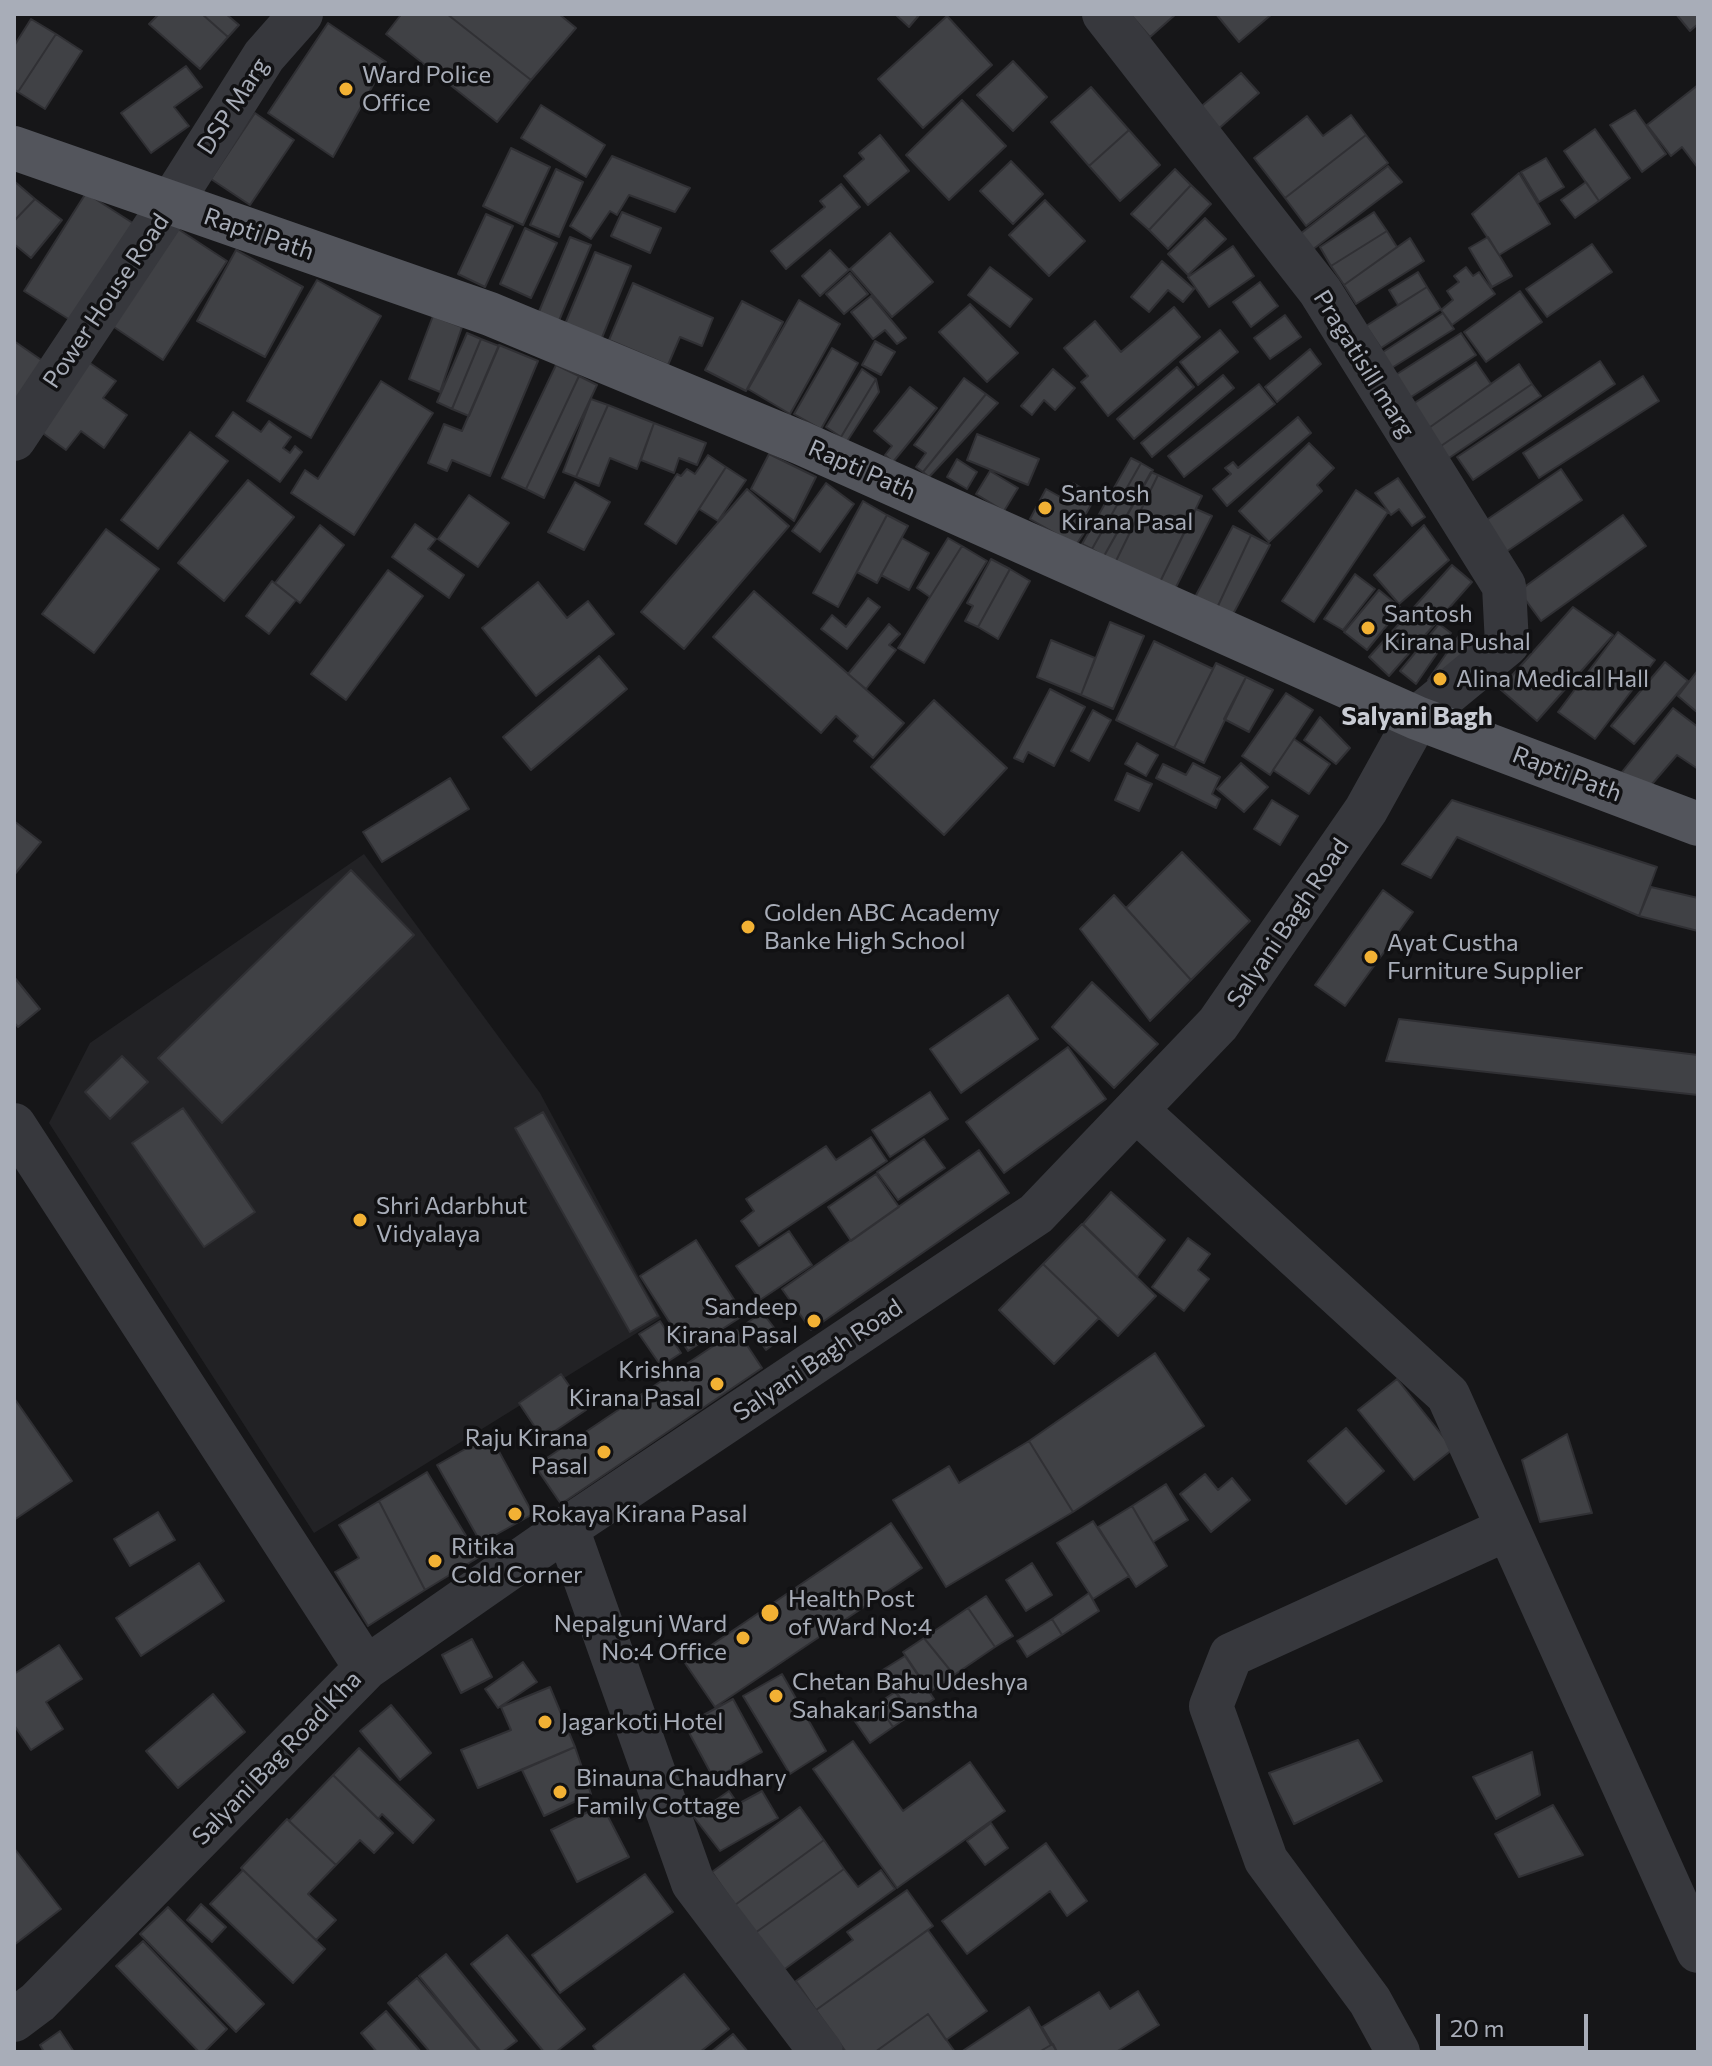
<!DOCTYPE html>
<style>
body{margin:0}
#map{position:relative;width:1712px;height:2066px;overflow:hidden;background:#161618;font-family:Commissioner,sans-serif}
canvas{display:block}
.frame{position:absolute;inset:0;border:16px solid #a8adb8;pointer-events:none}
.scale{position:absolute;left:1436px;top:2014px;width:152px;height:36px;box-sizing:border-box;border:4px solid #a8adb8;border-top:0;padding-left:10px;font-size:24px;line-height:28px;white-space:nowrap;color:#a8adb8;-webkit-text-stroke:6px #111113;paint-order:stroke}
</style>
<div id="map">
<canvas width="1712" height="2066"></canvas>
<div class="frame"></div>
<div class="scale">20 m</div>
</div>
<script>
const context = document.querySelector('canvas').getContext('2d');
context.lineJoin = 'round';
function fill(path, color) { context.fillStyle = color; context.fill(path, 'evenodd'); }
function trace(path, color, width, dash) { context.strokeStyle = color; context.lineWidth = width; context.lineCap = dash ? 'butt' : 'round'; context.setLineDash(dash || []); context.stroke(path); }
function write(font, color, halo, rows, align = 'center') {
  context.font = font + ' Commissioner,sans-serif'; context.lineWidth = 7; context.setLineDash([]); context.textBaseline = 'middle'; context.strokeStyle = halo; context.fillStyle = color; for (const [text, x, y, turn = 0] of rows) {
    context.save(); context.translate(x, y); context.rotate((+turn || 0) * Math.PI / 180); context.textAlign = isNaN(turn) ? turn : align; if (halo) context.strokeText(text, 0, 0); context.fillText(text, 0, 0); context.restore();
  }
}
fill(new Path2D(`
 M364 854 540 1093 661 1318 314 1533 49 1123 90 1043Z`), '#222225');
const building = new Path2D(`
 M159 14H202L228 37 200 69 149 24Z
 M202 14H226L239 25 228 37Z
 M398 14H447L531 80 497 122 386 34 400 16Z
 M447 14H559L576 28 531 80Z
 M895 14H920L909 27Z
 M1130 14H1176L1150 37Z
 M1216 14H1272L1239 42Z
 M1676 14H1698V24L1690 31Z
 M947 16 992 65 923 128 878 79Z
 M31 19 56 34 18 92 14 89V46Z
 M328 23 386 62 333 157 268 113Z
 M56 34 82 51 45 109 18 92Z
 M1013 61 1047 97 1013 131 977 95Z
 M186 66 202 87 174 107 189 126 151 153 121 113Z
 M1241 73 1259 93 1216 131 1197 110Z
 M1698 85V168L1682 147 1671 156 1647 125Z
 M1091 87 1129 130 1089 166 1051 122Z
 M962 100 1006 146 949 200 906 155Z
 M541 105 605 145 586 177 521 138Z
 M1635 110 1666 154 1642 172 1610 125Z
 M255 113 294 140 250 205 211 179Z
 M1351 115 1366 135 1285 198 1254 158 1307 116 1323 136Z
 M1595 129 1630 178 1599 201 1564 151Z
 M1129 130 1160 165 1120 201 1089 166Z
 M880 135 909 171 868 205 844 176 864 159 859 153Z
 M1366 135 1388 163 1306 226 1285 198Z
 M511 148 550 167 523 225 483 206Z
 M612 156 690 188 675 212 629 195 617 215 610 211 591 239 570 226Z
 M1546 158 1564 187 1539 202 1521 172Z
 M1011 161 1043 194 1013 224 980 191Z
 M1388 166 1402 182 1312 250 1300 234Z
 M556 169 583 182 559 237 530 225Z
 M1175 169 1191 185 1149 230 1131 214Z
 M1519 173 1550 224 1499 255 1472 214Z
 M14 181 35 199 14 221Z
 M1586 182 1599 201 1575 218 1561 200Z
 M841 184 860 207 786 269 771 251 825 207 820 201Z
 M1191 185 1211 204 1168 249 1149 230Z
 M86 193 139 227 78 325 24 291Z
 M35 199 62 220 31 258 14 244V221Z
 M1045 200 1085 241 1049 276 1009 235Z
 M622 212 661 228 650 253 611 236Z
 M1374 212 1387 231 1331 266 1320 247Z
 M486 214 513 226 485 287 458 274Z
 M1205 218 1226 239 1188 275 1168 254Z
 M175 227 227 261 163 360 111 325Z
 M525 228 557 243 531 298 500 284Z
 M1387 231 1397 247 1344 285 1331 266Z
 M890 233 933 282 892 317 850 269Z
 M570 237 591 245 558 323 538 314Z
 M1488 237 1512 276 1492 287 1469 248Z
 M1410 238 1424 261 1356 304 1344 285Z
 M1592 244 1612 272 1547 317 1526 289Z
 M1233 246 1254 276 1209 307 1188 277Z
 M236 250 303 287 265 357 197 321Z
 M830 250 849 270 820 296 802 276Z
 M595 252 631 266 599 345 563 329Z
 M1162 261 1194 289 1183 302 1168 290 1149 312 1131 297Z
 M990 267 1032 299 1010 327 968 295Z
 M1466 267 1473 276 1479 272 1495 294 1452 325 1441 310 1453 300 1447 291 1459 282 1454 276Z
 M1418 272 1427 287 1398 305 1389 290Z
 M850 273 868 294 844 314 826 294Z
 M317 280 381 316 311 438 247 401Z
 M1260 282 1278 306 1251 327 1233 302Z
 M633 283 713 318 702 346 680 337 668 365 609 340Z
 M1427 287 1441 309 1381 348 1366 326Z
 M1520 291 1542 322 1486 362 1464 332Z
 M871 296 906 338 897 344 885 330 873 339 851 312Z
 M799 300 840 324 790 414 748 389Z
 M742 301 783 322 746 391 705 370Z
 M970 304 1018 353 987 382 939 332Z
 M1174 307 1200 337 1108 416 1081 382 1088 376 1064 348 1095 321 1121 352Z
 M1443 313 1454 329 1390 369 1380 354Z
 M1285 315 1301 337 1270 359 1254 338Z
 M433 316 462 327 440 392 409 379Z
 M1220 330 1238 352 1198 385 1180 362Z
 M467 333 481 339 452 409 437 402Z
 M1461 333 1476 355 1408 399 1394 376Z
 M481 339 499 346 469 416 452 409Z
 M14 341 50 366 14 404Z
 M875 341 895 352 881 375 862 365Z
 M499 345 538 361 490 476 452 460 447 471 428 463 444 424 462 431Z
 M832 348 858 363 821 429 794 414Z
 M1310 349 1321 364 1277 402 1265 387Z
 M87 361 116 381 103 398 127 415 104 448 81 431 66 450 37 429Z
 M1600 361 1615 384 1473 480 1457 457Z
 M1476 362 1491 384 1426 430 1410 406Z
 M1519 364 1532 384 1438 448 1426 430Z
 M556 365 579 376 526 489 502 478Z
 M1177 367 1194 387 1134 439 1117 419Z
 M862 369 876 379 841 437 826 427Z
 M1053 369 1075 388 1055 410 1044 400 1032 415 1021 406Z
 M1223 375 1234 388 1152 457 1141 443Z
 M579 376 597 385 544 498 526 489Z
 M1643 376 1659 401 1539 478 1523 453Z
 M964 378 986 394 923 472 916 467 926 453 914 445Z
 M876 379 879 392 842 449 841 437Z
 M381 381 433 413 354 535 291 493 305 470 318 479Z
 M1259 384 1275 404 1184 477 1168 456Z
 M1532 384 1541 396 1446 460 1438 448Z
 M910 387 937 408 893 462 885 455 892 446 874 431Z
 M986 394 998 403 929 477 923 472Z
 M591 399 608 405 576 477 563 472Z
 M608 405 654 423 637 469 610 458 599 486 576 477Z
 M233 412 261 432 269 421 291 437 283 448 290 453 295 446 302 452 280 482 216 436Z
 M1298 417 1311 433 1227 506 1213 489 1231 474 1225 468 1233 462 1238 468Z
 M654 423 706 443 697 465 679 458 674 473 641 460Z
 M190 432 228 461 158 549 121 520Z
 M977 434 1039 459 1028 485 967 460Z
 M1309 443 1334 468 1317 485 1322 491 1269 542 1239 511Z
 M769 454 816 477 794 521 751 489Z
 M708 455 726 467 676 544 645 524 677 474 681 476 687 469 695 474Z
 M1131 458 1141 463 1092 549 1082 544Z
 M957 459 977 472 967 489 947 477Z
 M1141 463 1153 470 1104 556 1092 549Z
 M726 467 746 480 718 521 699 509Z
 M1561 469 1582 500 1503 554 1482 523Z
 M990 471 1018 488 1004 511 976 494Z
 M1151 472 1158 475 1115 563 1104 556Z
 M1158 475 1202 496 1159 584 1115 563Z
 M1398 478 1425 517 1412 526 1399 509 1391 515 1375 493Z
 M248 480 294 517 224 601 178 563Z
 M575 482 610 502 584 550 548 532Z
 M826 483 854 504 820 552 792 531Z
 M1073 483 1096 496 1079 526 1086 530 1076 545 1030 519 1046 489 1064 499Z
 M747 489 789 526 684 649 641 612Z
 M1356 490 1388 512 1314 622 1282 601Z
 M469 495 509 523 478 567 438 539Z
 M863 501 887 515 838 607 813 593Z
 M1196 509 1212 516 1174 591 1159 584Z
 M887 515 908 526 877 583 857 572Z
 M1623 515 1646 546 1541 621 1519 591Z
 M415 524 436 539 428 549 464 575 449 598 392 557Z
 M320 525 344 545 300 603 275 583Z
 M1424 525 1449 560 1399 604 1374 575Z
 M1233 526 1251 535 1217 608 1195 597Z
 M106 529 159 569 94 653 42 614Z
 M1251 535 1270 545 1232 616 1217 608Z
 M902 538 929 553 909 590 881 575Z
 M948 538 962 546 930 597 917 588Z
 M962 546 987 561 924 663 898 648Z
 M991 559 1010 569 978 627 965 621 973 606 967 603Z
 M1452 565 1472 582 1389 676 1369 657Z
 M1010 569 1030 581 998 639 978 627Z
 M388 570 423 596 346 700 311 674Z
 M1355 574 1375 589 1343 630 1324 619Z
 M272 581 296 600 269 634 246 616Z
 M538 582 567 618 588 601 614 634 536 696 482 628Z
 M1379 590 1401 608 1367 650 1344 632Z
 M754 591 904 723 873 758 854 741 858 736 836 716 821 733 713 637Z
 M868 598 880 607 847 649 821 629 832 615 846 627Z
 M1573 607 1613 635 1537 721 1500 689Z
 M1110 622 1144 636 1113 709 1081 695Z
 M889 624 900 634 889 645 896 650 866 689 848 674Z
 M1439 624 1451 633 1416 684 1400 671Z
 M1618 632 1655 660 1595 739 1558 712Z
 M1460 634 1472 643 1444 690 1428 680Z
 M1051 640 1095 658 1081 695 1037 677Z
 M1154 641 1213 669 1174 748 1116 720Z
 M599 656 627 689 531 770 503 737Z
 M1665 662 1688 681 1634 744 1611 726Z
 M1216 663 1246 677 1204 763 1174 748Z
 M1698 670V713L1678 696Z
 M1246 677 1273 690 1249 732 1224 719Z
 M1050 689 1085 707 1054 766 1028 752 1023 762 1014 758Z
 M1286 693 1313 710 1270 775 1242 756Z
 M934 700 1007 768 944 835 871 767Z
 M1673 708 1698 727V769L1677 755 1646 791 1622 772Z
 M1093 710 1111 720 1089 761 1071 751Z
 M1320 717 1350 748 1336 764 1304 740Z
 M1294 739 1330 764 1309 794 1273 770Z
 M1137 743 1158 755 1146 776 1125 764Z
 M1193 763 1220 777 1212 794 1220 799 1216 808 1156 778 1163 764 1186 775Z
 M1241 763 1268 787 1244 812 1217 789Z
 M1127 773 1152 784 1139 811 1115 800Z
 M450 778 469 809 382 862 363 832Z
 M1272 800 1298 816 1280 845 1254 829Z
 M1452 800 1657 867 1639 916 1457 837 1431 878 1402 864Z
 M14 821 41 842 14 875Z
 M1182 852 1250 921 1191 980 1126 908Z
 M351 870 414 935 222 1123 158 1058Z
 M1651 887 1698 898V931L1639 916Z
 M1383 890 1413 912 1345 1006 1315 985Z
 M1114 895 1191 980 1150 1021 1080 929Z
 M14 977 40 1009 18 1027 14 1022Z
 M1092 982 1158 1044 1114 1088 1052 1027Z
 M1008 995 1038 1039 961 1093 930 1049Z
 M1399 1019 1698 1055V1095L1386 1061Z
 M1068 1047 1106 1099 1004 1173 966 1122Z
 M122 1056 148 1082 110 1119 85 1092Z
 M930 1092 948 1119 890 1157 872 1130Z
 M183 1108 255 1212 204 1247 132 1143Z
 M543 1112 658 1316 630 1332 515 1128Z
 M871 1137 887 1161 759 1246 741 1221 754 1211 746 1199 826 1146 836 1160Z
 M924 1139 945 1168 898 1200 877 1172Z
 M979 1150 1009 1193 811 1330 782 1289Z
 M876 1174 899 1207 851 1241 828 1207Z
 M1111 1192 1165 1240 1137 1277 1083 1224Z
 M1082 1224 1156 1296 1118 1336 1043 1264Z
 M789 1231 812 1265 760 1300 736 1266Z
 M1188 1238 1210 1254 1198 1270 1209 1279 1184 1311 1152 1287Z
 M696 1240 744 1315 688 1351 640 1276Z
 M1043 1264 1099 1318 1054 1364 999 1310Z
 M762 1312 782 1338 766 1350 747 1323Z
 M660 1321 681 1353 661 1366 639 1334Z
 M737 1330 762 1368 561 1504 535 1466Z
 M1155 1353 1204 1426 1073 1512 1029 1441Z
 M561 1374 586 1410 543 1439 519 1403Z
 M1397 1379 1453 1449 1414 1480 1358 1410Z
 M14 1398 72 1481 14 1520Z
 M1346 1428 1384 1471 1346 1504 1308 1461Z
 M1567 1434 1592 1513 1540 1522 1522 1460Z
 M490 1435 533 1514 481 1543 437 1465Z
 M1029 1441 1073 1512 946 1587 893 1500 949 1466 959 1483Z
 M427 1472 479 1557 425 1590 379 1501Z
 M1205 1474 1218 1490 1232 1478 1250 1500 1211 1532 1180 1494Z
 M1166 1484 1188 1520 1153 1542 1132 1506Z
 M379 1501 425 1590 368 1626 335 1572 359 1558 339 1525Z
 M1132 1506 1167 1566 1136 1587 1098 1527Z
 M158 1512 175 1540 130 1566 114 1539Z
 M1093 1521 1129 1576 1093 1599 1057 1543Z
 M891 1523 922 1568 715 1707 685 1663Z
 M199 1563 224 1601 141 1656 116 1618Z
 M1032 1563 1052 1595 1026 1611 1006 1580Z
 M1089 1593 1099 1611 1062 1635 1052 1619Z
 M986 1596 1013 1636 995 1647 968 1608Z
 M968 1608 995 1647 954 1675 924 1638Z
 M1052 1619 1062 1635 1027 1657 1017 1641Z
 M924 1638 954 1675 930 1692 903 1652Z
 M472 1639 492 1677 461 1693 442 1655Z
 M59 1645 82 1679 46 1702 63 1729 31 1750 14 1725V1674Z
 M905 1656 934 1699 912 1714 881 1671Z
 M523 1662 537 1682 498 1708 485 1689Z
 M782 1674 826 1751 790 1774 743 1696Z
 M550 1687 575 1747 478 1788 461 1750 511 1730 501 1707Z
 M895 1692 912 1714 893 1727 877 1704Z
 M213 1694 245 1732 178 1788 146 1751Z
 M733 1699 762 1752 714 1779 685 1725Z
 M877 1704 893 1727 870 1743 854 1720Z
 M391 1705 431 1753 400 1780 360 1731Z
 M1358 1740 1382 1781 1294 1824 1269 1773Z
 M853 1741 903 1811 970 1762 1005 1811 897 1888 813 1769Z
 M575 1747 591 1794 544 1816 522 1770Z
 M359 1748 434 1820 413 1843 382 1814 378 1819 333 1775Z
 M1532 1752 1540 1795 1496 1819 1473 1777Z
 M333 1775 393 1833 374 1853 360 1840 336 1865 289 1821Z
 M729 1791 738 1804 762 1791 778 1818 720 1851 693 1816Z
 M602 1805 629 1857 577 1882 551 1830Z
 M1553 1805 1583 1855 1519 1877 1495 1834Z
 M800 1807 824 1840 735 1905 712 1872Z
 M287 1819 336 1865 308 1894 336 1920 316 1940 241 1868Z
 M991 1823 1008 1848 985 1865 967 1841Z
 M824 1840 844 1869 755 1933 735 1905Z
 M1046 1843 1087 1901 1067 1916 1050 1891 967 1954 942 1921Z
 M14 1848 61 1909 14 1945Z
 M844 1869 858 1887 881 1870 895 1889 782 1971 755 1933Z
 M243 1870 325 1949 293 1983 210 1904Z
 M645 1874 673 1912 560 1993 532 1955Z
 M907 1890 933 1926 816 2010 796 1981 853 1940 847 1932Z
 M201 1904 226 1927 212 1942 187 1920Z
 M168 1907 264 2004 236 2032 140 1934Z
 M928 1930 987 2011 946 2040 928 2014 875 2052H846L816 2010Z
 M507 1935 585 2029 556 2052H544L471 1964Z
 M143 1941 227 2029 204 2052H199L116 1966Z
 M446 1954 517 2041 502 2052H481L419 1976Z
 M684 1974 729 2029 700 2052H597L593 2046Z
 M417 1978 480 2052H430L388 2003Z
 M1138 1991 1159 2025 1116 2052H1057L1042 2027 1099 1992 1110 2009Z
 M1029 2007 1051 2045 1039 2052H961Z
 M386 2011 421 2052H377L361 2033Z
 M928 2014 955 2052H875Z
 M60 2031 74 2052H44L40 2045Z
 M733 2034 748 2052H711Z
 M1053 2044 1057 2052H1039L1051 2045Z`);
fill(building, '#404145');
trace(building, '#303034', 2);
trace(new Path2D(`
 M14 439 171 203 264 56 301 14
 M1136 1110 1448 1395 1698 1951
 M14 1125 366 1668
 M567 1528 693 1883 821 2052
 M14 2020 38 2002 366 1668 567 1528 1036 1214 1218 1024 1366 810 1417 718 1507 644 1504 586 1320 291 1104 14
 M1398 2052 1370 2001 1266 1860 1211 1706 1231 1655 1507 1529`), '#37383d', 44);
trace(new Path2D(`
 M14 148 490 314 801 443 1417 718 1698 824`), '#53555c', 44);
for (const [x, y, r, color] of [
 [346,89,8,"#f2b134"],
 [1045,508,8,"#f2b134"],
 [1368,628,8,"#f2b134"],
 [1440,679,8,"#f2b134"],
 [748,927,8,"#f2b134"],
 [1371,957,8,"#f2b134"],
 [360,1220,8,"#f2b134"],
 [814,1321,8,"#f2b134"],
 [717,1384,8,"#f2b134"],
 [604,1452,8,"#f2b134"],
 [515,1514,8,"#f2b134"],
 [435,1561,8,"#f2b134"],
 [770,1613,10,"#f2b134"],
 [743,1638,8,"#f2b134"],
 [776,1696,8,"#f2b134"],
 [545,1722,8,"#f2b134"],
 [560,1792,8,"#f2b134"]
]) { const dot = new Path2D(); dot.arc(x, y, r, 0, 2 * Math.PI); context.fillStyle = color; context.fill(dot); trace(dot, '#111113', 3); }
write('24px', '#a8adb8', '#111113', [
 ["Ward Police",362,75],
 ["Office",362,103],
 ["Santosh",1061,494],
 ["Kirana Pasal",1061,522],
 ["Santosh",1384,614],
 ["Kirana Pushal",1384,642],
 ["Alina Medical Hall",1456,679],
 ["Golden ABC Academy",764,913],
 ["Banke High School",764,941],
 ["Ayat Custha",1387,943],
 ["Furniture Supplier",1387,971],
 ["Shri Adarbhut",376,1206],
 ["Vidyalaya",376,1234],
 ["Sandeep",798,1307,"right"],
 ["Kirana Pasal",798,1335,"right"],
 ["Krishna",701,1370,"right"],
 ["Kirana Pasal",701,1398,"right"],
 ["Raju Kirana",588,1438,"right"],
 ["Pasal",588,1466,"right"],
 ["Rokaya Kirana Pasal",531,1514],
 ["Ritika",451,1547],
 ["Cold Corner",451,1575],
 ["Health Post",788,1599],
 ["of Ward No:4",788,1627],
 ["Nepalgunj Ward",727,1624,"right"],
 ["No:4 Office",727,1652,"right"],
 ["Chetan Bahu Udeshya",792,1682],
 ["Sahakari Sanstha",792,1710],
 ["Jagarkoti Hotel",561,1722],
 ["Binauna Chaudhary",576,1778],
 ["Family Cottage",576,1806]
], 'left');
write('24px', '#a8adb8', '#111113', [
 ["DSP Marg",233,106,-57],
 ["Rapti Path",259,234,19],
 ["Power House Road",106,301,-56],
 ["Pragatisill marg",1364,364,58],
 ["Rapti Path",862,470,24],
 ["Rapti Path",1567,774,21],
 ["Salyani Bagh Road",1288,923,-56],
 ["Salyani Bagh Road",818,1360,-34],
 ["Salyani Bag Road Kha",277,1758,-46]
]);
write('bold 26px', '#c9ccd4', '#111113', [
 ["Salyani Bagh",1417,716]
]);
</script>
